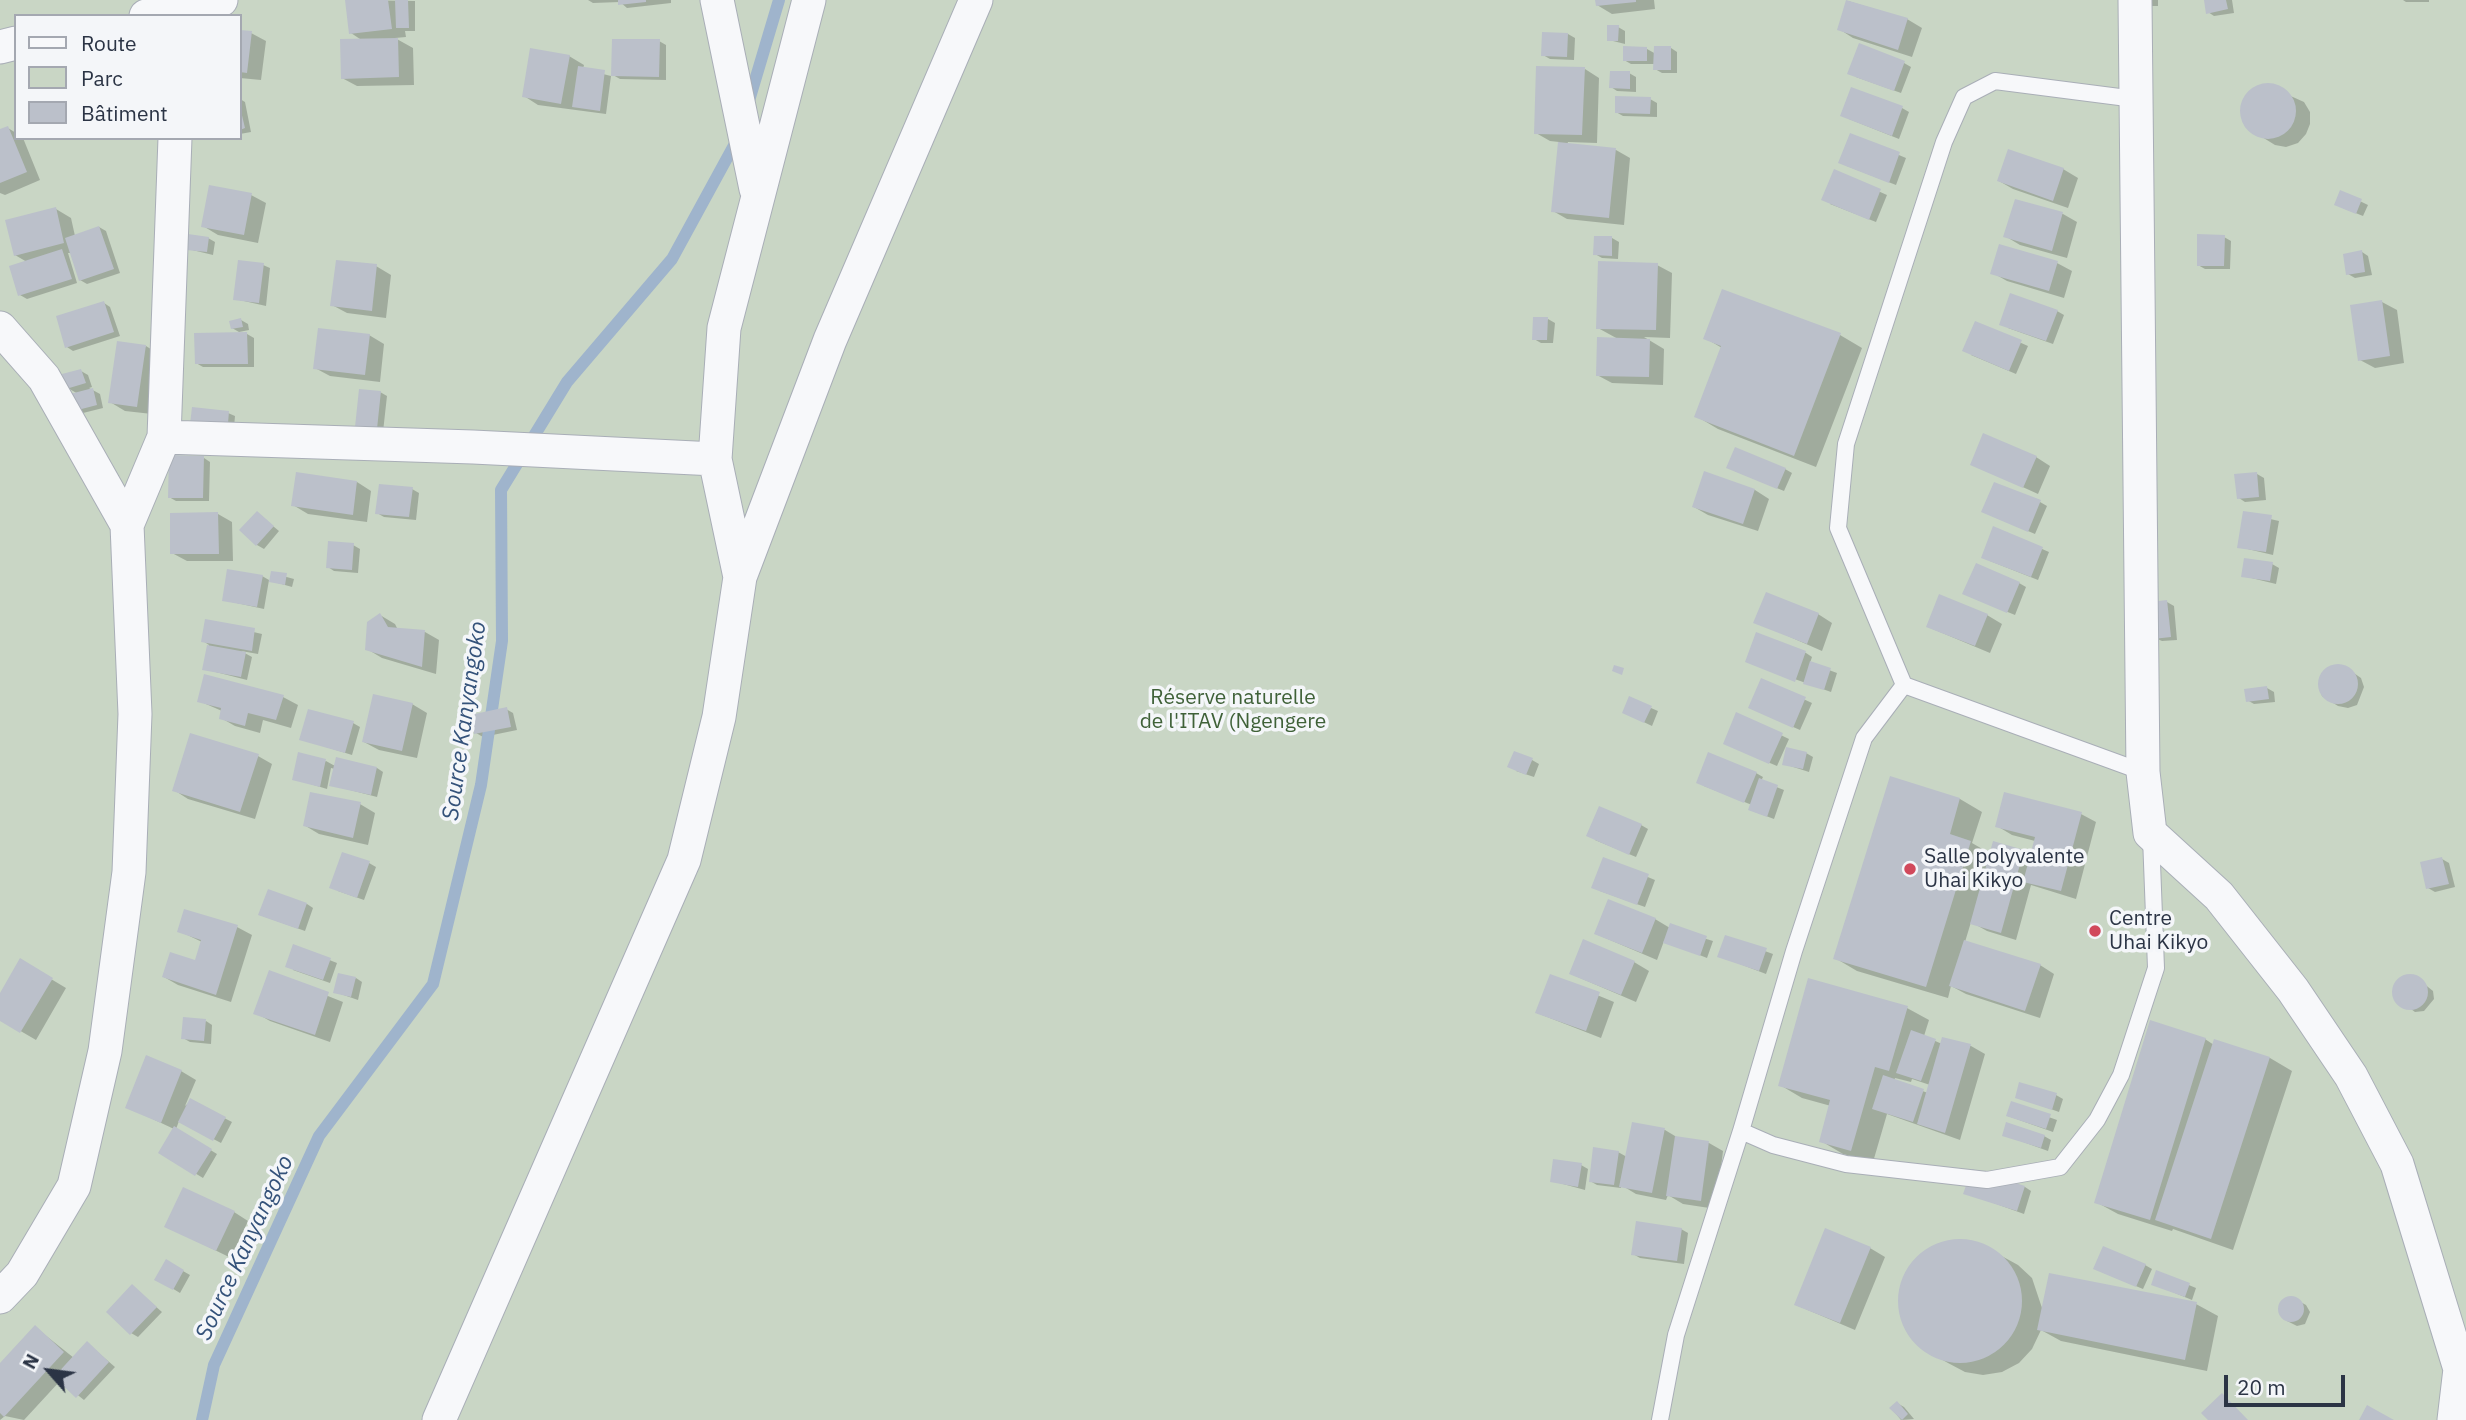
<!DOCTYPE html>
<meta charset="utf-8">
<style>
body{margin:0}
#map{position:relative;width:2466px;height:1420px;overflow:hidden;background:#e4e7ec;font-family:"IBM Plex Sans",sans-serif}
canvas{display:block}
.legend{position:absolute;left:14px;top:14px;width:228px;height:126px;box-sizing:border-box;background:#f4f6f9;border:2px solid #a4a8b1;margin:0;padding:9px 12px;list-style:none;font-size:21px;color:#2b3445}
.legend li{display:flex;align-items:center;gap:14px;height:35px}
.legend b{width:35px;border:2px solid #a4a8b1}
.north{position:absolute;left:14px;top:1336px;width:70px;height:70px;-webkit-text-stroke:5px #f4f6f9;paint-order:stroke;rotate:298deg;font-size:19px;font-weight:700;line-height:28px;text-align:center;color:#2b3445}
.north::after{content:'';display:block;margin:auto;width:24px;height:32px;background:#2b3445;clip-path:polygon(50% 0,100% 100%,50% 72%,0 100%)}
.scale{position:absolute;left:2224px;top:1375px;width:121px;height:32px;box-sizing:border-box;border:4px solid #2b3445;border-top:0;padding-left:9px;font-size:21px;line-height:24px;white-space:nowrap;color:#2b3445;-webkit-text-stroke:5px #f4f6f9;paint-order:stroke}
</style>
<div id="map">
<canvas width="2466" height="1420"></canvas>
<ul class="legend">
<li><b style="height:9px;background:#f7f8fa"></b>Route</li>
<li><b style="height:19px;background:#c9d6c5"></b>Parc</li>
<li><b style="height:19px;background:#bbc0ca"></b>Bâtiment</li>
</ul>
<div class="north">N</div>
<div class="scale">20 m</div>
</div>
<script>
const context = document.querySelector('canvas').getContext('2d');
context.lineJoin = 'round';
function fill(path, color) { context.fillStyle = color; context.fill(path, 'evenodd'); }
function trace(path, color, width, dash) { context.strokeStyle = color; context.lineWidth = width; context.lineCap = dash ? 'butt' : 'round'; context.setLineDash(dash || []); context.stroke(path); }
function write(font, color, halo, rows, align = 'center') {
  context.font = font + ' "IBM Plex Sans",sans-serif'; context.lineWidth = 7; context.setLineDash([]); context.textBaseline = 'middle'; context.strokeStyle = halo; context.fillStyle = color; for (const [text, x, y, turn = 0] of rows) {
    context.save(); context.translate(x, y); context.rotate((+turn || 0) * Math.PI / 180); context.textAlign = isNaN(turn) ? turn : align; if (halo) context.strokeText(text, 0, 0); context.fillText(text, 0, 0); context.restore();
  }
}
fill(new Path2D(`
 M0 0H2466V1420H0ZM16 16H240V138H16Z`), '#c9d6c5');
fill(new Path2D(`
 M347 0 415 1V31H405L406 37 395 38 413 48 414 85 357 86 342 78 363 41 351 33Z
 M588 0H671V3L627 8 620 2 593 3Z
 M1597 0H1654L1655 9 1612 14 1597 5Z
 M2133 0H2158V6H2140Z
 M2206 0H2232L2234 13 2214 16 2208 12Z
 M2403 0H2429V2H2406Z
 M1848 1 1907 19 1922 28 1912 57 1853 38 1839 29Z
 M1618 27 1625 31V44L1609 40Z
 M240 32 251 33 266 41 261 80 240 78Z
 M1568 34 1575 38 1574 60 1550 59 1543 55Z
 M659 41 666 45V80L620 79 613 75Z
 M1671 48 1677 52V73H1662L1655 69V64H1631L1624 60 1647 49 1656 54Z
 M569 56 584 65 583 69 611 76 606 114 538 105 524 96Z
 M1904 63 1911 67 1901 93 1856 77Z
 M1585 69 1599 78 1597 143 1568 142 1567 145 1616 150 1630 158 1624 225 1567 219 1553 211 1559 142 1550 141 1536 133Z
 M1629 73 1636 77V92L1617 91 1611 87Z
 M2266 85 2304 102 2310 112V124L2306 134 2298 143 2286 147 2275 145 2249 129 2243 119 2246 96Z
 M240 99 245 102 251 132 240 134Z
 M1650 99 1657 103V117L1623 116 1616 112Z
 M1902 108 1909 112 1899 139 1849 119Z
 M8 128 16 133V138H23L40 180 5 195 0 193V131Z
 M1851 135 1906 158 1896 185 1847 166Z
 M2063 169 2078 178 2068 208 2013 189 1999 181Z
 M1835 172 1887 195 1876 222 1830 204Z
 M2341 192 2368 205 2363 216 2343 208Z
 M251 195 266 203 258 243 218 235 203 226Z
 M2016 201 2063 214 2077 222 2067 258 2020 245 2005 236Z
 M56 209 71 218 75 236 99 227 106 231 120 273 87 284 80 280 72 253H68L77 283 27 299 20 295 27 262 15 255Z
 M2224 237 2231 241 2230 269H2205L2198 265Z
 M208 238 215 242 213 255 188 249Z
 M1612 238 1619 242 1618 259 1602 258 1595 254Z
 M2362 252 2368 256 2372 275 2355 278 2348 274Z
 M2057 263 2072 271 2064 298 2007 281 1993 273Z
 M263 265 270 268 266 306 235 299Z
 M1657 265 1672 273 1670 338 1644 337 1664 349 1663 385 1612 383 1597 375 1618 339 1598 328Z
 M376 266 391 275 386 318 347 313 332 305Z
 M2382 302 2397 310 2404 363 2375 368 2360 360Z
 M104 303 110 307 120 336 73 351 67 347Z
 M2057 311 2064 315 2053 344 2008 328Z
 M1548 319 1555 323 1553 343H1541L1534 339Z
 M241 320 248 324 249 330 239 332 232 328Z
 M1976 323 2028 346 2016 374 1971 355Z
 M247 334 254 338V367H203L196 363Z
 M369 335 384 344 380 382 330 376 315 368Z
 M1840 335 1862 348 1816 467 1718 429 1696 416 1722 348 1705 338Z
 M146 346 160 355 152 414 125 411 110 402Z
 M81 371 88 375 92 387 89 388 100 394 103 408 83 413 76 410 78 394 68 388Z
 M380 392 387 396 383 432 364 430Z
 M228 413 235 416 233 439 198 436Z
 M2036 457 2050 466 2038 494 1972 464Z
 M204 458 210 462 209 501H176L169 497Z
 M1785 469 1792 473 1784 491 1735 471Z
 M1705 474 1755 490 1769 499 1758 531 1708 515 1694 507Z
 M2257 474 2264 478 2266 500 2245 502 2239 498Z
 M357 482 371 491 367 522 308 514 293 505Z
 M412 489 419 493 416 520 384 517 377 513Z
 M2040 502 2047 506 2035 534 1990 515Z
 M257 513 279 531 264 549 257 545Z
 M2244 513 2279 521 2273 555 2239 547Z
 M218 514 232 522 233 561H187L172 553Z
 M1994 528 2049 552 2038 580 1990 561Z
 M353 545 360 549 358 573 334 571 328 567Z
 M2272 564 2279 568 2276 584 2243 576Z
 M272 573 294 579 292 587 271 581Z
 M262 576 269 580 264 609 223 600Z
 M2019 583 2026 587 2015 615 1971 597Z
 M2167 602 2174 606 2177 640 2162 641 2155 638Z
 M1818 614 1832 623 1822 651 1756 622Z
 M380 615 395 624 398 630 425 632 439 640 436 674 382 658 367 649Z
 M1987 615 2002 624 1990 653 1928 627Z
 M206 621 262 634 258 654 241 651 252 657 247 680 204 669 209 645 203 641Z
 M1757 634 1806 653 1812 657 1810 663 1837 673 1831 692 1747 662Z
 M2335 666 2345 667 2361 678 2364 687 2357 705 2348 708 2338 706 2322 696 2319 687 2321 677Z
 M1762 680 1812 703 1800 730 1757 711Z
 M2267 688 2274 692 2275 702 2254 704 2247 700Z
 M283 697 298 705 291 728 263 720 260 733 235 726 221 718 222 711 199 701Z
 M412 704 427 713 417 758 379 750 364 742Z
 M1651 708 1658 711 1652 726 1631 716Z
 M506 709 513 713 517 730 483 737 476 733Z
 M1737 714 1789 739 1777 766 1732 747Z
 M353 723 360 727 352 755 301 739Z
 M1806 753 1813 757 1809 772 1784 764Z
 M258 756 272 764 255 819 188 799 174 790Z
 M1532 760 1539 764 1534 777 1516 771Z
 M326 761 335 766 377 768 383 772 377 797 331 785 335 769 331 768 327 789 294 779Z
 M1756 773 1763 777 1761 781 1784 790 1774 819 1750 810 1752 805 1704 786Z
 M1891 779 1960 799 1982 812 1972 843 1991 854 2023 851 2031 856 2035 841 2012 835 1997 826 2081 814 2096 822 2076 899 2031 885 2016 940 1987 931 1971 922 1965 942 2040 965 2054 974 2040 1018 1966 994 1951 986 1948 998 1857 971 1835 958Z
 M360 804 375 813 368 845 319 834 304 825Z
 M1641 825 1648 829 1636 857 1595 840Z
 M1604 859 1655 880 1645 907 1600 891Z
 M2442 859 2449 863 2455 887 2435 892 2428 888Z
 M369 863 376 867 364 900 338 891Z
 M307 904 313 908 305 931 260 915Z
 M1655 919 1670 928 1713 941 1707 958 1664 941 1657 960 1596 934Z
 M237 927 252 935 231 1002 178 985 164 977 196 962 202 942 179 931Z
 M1726 937 1773 954 1766 974 1719 956Z
 M294 946 337 963 330 983 293 970Z
 M21 961 66 988 36 1040 0 1019V996Z
 M1634 962 1649 971 1636 1002 1571 974Z
 M270 973 343 1002 330 1042 270 1021 256 1013Z
 M2413 975 2433 991 2434 999 2424 1011 2415 1012 2395 997 2394 989 2404 976Z
 M1551 976 1614 1002 1601 1038 1537 1013Z
 M356 978 362 982 358 1000 335 992Z
 M1907 1008 1929 1020 1924 1036 1942 1044 1943 1039 1971 1046 1985 1054 1960 1140 1887 1114 1873 1162 1843 1154 1821 1141 1831 1106 1802 1098 1780 1085ZM1895 1078 1911 1082 1912 1079 1930 1085 1928 1093 1894 1081Z
 M206 1021 212 1025 211 1044 190 1042 183 1038Z
 M2205 1039 2214 1045 2215 1041 2270 1058 2292 1071 2233 1250 2173 1229 2172 1231 2118 1214 2096 1202Z
 M181 1071 196 1080 185 1106 191 1101 232 1122 221 1143 179 1121 176 1129 217 1154 203 1178 160 1152 174 1129 127 1107Z
 M2056 1095 2063 1099 2059 1112 2017 1097Z
 M2012 1104 2057 1120 2053 1132 2008 1116Z
 M1634 1124 1665 1130 1680 1139 1709 1143 1723 1151 1716 1209 1683 1204 1668 1195 1666 1200 1636 1194 1621 1185V1188L1597 1185 1590 1181 1618 1152 1627 1157Z
 M2004 1135 2044 1136 2051 1140 2048 1151Z
 M1581 1165 1588 1169 1585 1190 1552 1181Z
 M2025 1187 2031 1191 2024 1214 1966 1193Z
 M234 1212 248 1221 231 1258 166 1226Z
 M1681 1229 1688 1233 1684 1264 1640 1258 1633 1254Z
 M1960 1240 1978 1243 2018 1265 2032 1278 2043 1311 2196 1304 2218 1316 2207 1371 2061 1341 2041 1330 2032 1349 2019 1363 2002 1372 1983 1375 1965 1372 1948 1363 1925 1350 1911 1337 1903 1320 1900 1301 1902 1283 1911 1266 1924 1252 1941 1243Z
 M1870 1248 1885 1257 1855 1330 1796 1305Z
 M167 1262 190 1275 180 1293 157 1279Z
 M2145 1265 2152 1269 2143 1289 2102 1272Z
 M2157 1272 2196 1288 2192 1300 2153 1284Z
 M132 1286 162 1312 138 1337 131 1333Z
 M2291 1297 2306 1305 2310 1312 2305 1324 2297 1326 2287 1321 2279 1312 2280 1305Z
 M35 1327 74 1358 87 1343 115 1367 84 1400 60 1381 24 1420 5 1416 0 1420V1366Z
 M1897 1403 1904 1407 1914 1419 1901 1420 1891 1408Z`), '#0003');
trace(new Path2D(`
 M748 104 779 0
 M202 1420 214 1365 319 1136 433 984 481 785 502 641 501 490 567 382 672 259 738 138`), '#9fb4cc', 12);
fill(new Path2D(`
 M345 0H388L392 29 349 34Z
 M395 0H408L409 28H396Z
 M618 0H646V2L618 5Z
 M1595 0H1636V2L1596 6Z
 M1846 0 1908 18 1898 50 1837 30Z
 M2204 0H2226L2228 9 2206 14Z
 M1607 25H1619L1618 41H1607Z
 M240 30 252 31 247 73 240 72Z
 M1542 32 1568 33 1567 57 1541 56Z
 M398 38 399 77 341 79 340 39Z
 M612 39H660L659 77 611 76Z
 M1859 43 1905 61 1894 91 1847 74Z
 M1623 46 1647 47V61H1623Z
 M1654 46H1671V70H1653Z
 M530 48 570 55 561 104 522 97Z
 M578 66 605 70 600 111 572 107Z
 M1536 66 1585 67 1582 135 1534 134Z
 M1610 71H1630V89L1609 88Z
 M2240 111a28 28 0 1 1 56 0a28 28 0 1 1-56 0Z
 M1851 87 1903 106 1892 136 1840 116Z
 M1615 96 1651 97 1650 114 1615 113Z
 M240 107 245 128 240 130Z
 M8 126 27 172 0 183V129Z
 M1850 133 1900 152 1889 183 1838 163Z
 M1558 142 1616 148 1609 218 1551 212Z
 M2008 149 2064 168 2053 201 1997 181Z
 M1834 169 1881 189 1869 220 1821 200Z
 M209 185 252 193 244 235 201 227Z
 M2340 190 2362 199 2356 214 2334 205Z
 M2015 199 2063 212 2052 251 2003 237Z
 M56 207 64 243 14 256 5 220Z
 M99 226 114 269 79 281 65 238Z
 M188 234 209 237 207 252 186 250Z
 M2197 234 2225 235 2224 266H2197Z
 M1594 236H1612V256L1593 255Z
 M1999 244 2058 261 2049 291 1990 274Z
 M62 249 72 279 18 296 9 266Z
 M2362 250 2365 272 2346 275 2343 254Z
 M238 260 264 263 259 303 233 300Z
 M336 260 377 264 372 311 330 306Z
 M1598 261 1658 263 1656 330 1596 329Z
 M1722 289 1841 333 1794 456 1694 417 1721 346 1703 339Z
 M2010 293 2058 310 2046 341 1999 325Z
 M2382 300 2390 356 2358 361 2350 305Z
 M104 301 114 332 65 348 56 316Z
 M1533 317H1548L1547 340H1532Z
 M241 318 243 327 231 329 229 321Z
 M1975 321 2022 340 2009 371 1962 351Z
 M318 328 370 334 365 375 313 369Z
 M247 332 248 364H195L194 333Z
 M1597 337 1650 339 1649 377 1596 376Z
 M117 341 146 345 137 407 108 403Z
 M81 369 86 383 66 389 62 374Z
 M93 388 97 405 74 411 70 394Z
 M359 389 381 391 377 429 355 427Z
 M192 407 229 411 227 436 189 433Z
 M1983 433 2037 456 2023 488 1970 465Z
 M1735 447 1786 468 1777 489 1726 468Z
 M169 455 204 456 203 498H168Z
 M1704 471 1755 489 1743 524 1692 507Z
 M296 472 357 481 353 515 291 506Z
 M2257 472 2259 497 2237 499 2234 474Z
 M1994 482 2041 500 2028 532 1981 512Z
 M379 484 413 487 409 517 375 514Z
 M257 511 274 526 256 546 239 530Z
 M2243 511 2272 515 2266 552 2237 548Z
 M218 512 219 554H170V513Z
 M1993 526 2043 547 2031 577 1981 558Z
 M328 541 354 543 352 570 326 568Z
 M2244 558 2273 562 2270 581 2241 577Z
 M1976 563 2020 582 2007 613 1962 594Z
 M227 569 263 575 257 607 222 601Z
 M271 571 287 573 285 585 269 582Z
 M1766 592 1819 613 1807 644 1753 623Z
 M1939 594 1988 614 1975 646 1926 627Z
 M2167 600 2171 637 2153 639 2150 602Z
 M380 613 388 627 425 630 422 667 365 650 367 622Z
 M205 619 255 628 252 651 201 642Z
 M1756 632 1806 651 1795 682 1745 662Z
 M207 645 246 652 241 677 202 670Z
 M1810 661 1831 668 1824 690 1803 684Z
 M2318 684a20 20 0 1 1 40 0a20 20 0 1 1-40 0Z
 M1614 665 1624 668 1622 675 1612 671Z
 M204 674 284 695 276 720 248 713 245 726 219 719 221 708 197 702Z
 M1761 678 1806 697 1793 728 1748 708Z
 M2267 686 2269 699 2246 702 2244 689Z
 M373 694 413 703 402 751 362 742Z
 M1629 696 1652 706 1644 723 1622 713Z
 M507 707 511 727 474 734 470 715Z
 M308 709 354 721 345 753 299 740Z
 M1736 712 1783 733 1769 764 1723 744Z
 M190 733 259 754 240 812 172 791Z
 M1786 747 1807 752 1803 769 1782 765Z
 M1514 751 1533 758 1526 775 1507 767Z
 M298 752 326 759 320 787 292 780Z
 M1708 752 1757 772 1744 803 1696 783Z
 M336 757 377 767 371 795 329 786Z
 M1890 776 1960 798 1950 834 1971 841 1926 987 1833 959Z
 M1759 778 1778 785 1767 817 1748 810Z
 M310 792 361 802 353 838 303 826Z
 M2004 792 2082 812 2061 891 2023 882 2035 837 1995 827Z
 M1599 806 1642 824 1629 855 1586 836Z
 M1993 841 2024 850 2001 933 1970 924Z
 M342 852 370 861 357 898 329 888Z
 M1603 857 1649 874 1637 905 1591 888Z
 M2442 857 2449 884 2426 889 2420 862Z
 M268 889 307 903 298 929 258 915Z
 M1608 899 1656 918 1642 953 1594 934Z
 M184 909 238 925 216 995 162 977 170 952 195 960 201 940 177 932Z
 M1670 923 1707 936 1700 956 1663 943Z
 M1725 935 1767 948 1759 971 1717 957Z
 M1583 939 1635 961 1621 995 1569 974Z
 M1964 940 2041 964 2025 1011 1949 986Z
 M293 944 331 958 323 980 285 967Z
 M20 958 53 978 20 1033 0 1021V993Z
 M269 970 329 992 315 1035 253 1014Z
 M338 973 356 977 351 997 333 993Z
 M1550 974 1600 992 1586 1031 1535 1013Z
 M2392 992a18 18 0 1 1 36 0a18 18 0 1 1-36 0Z
 M1808 978 1908 1006 1889 1071 1875 1067 1851 1151 1819 1142 1830 1100 1778 1086Z
 M183 1017 206 1019 204 1041 181 1039Z
 M2150 1020 2206 1038 2150 1220 2094 1203Z
 M1911 1030 1936 1039 1921 1081 1896 1073Z
 M1942 1037 1971 1044 1945 1133 1917 1124Z
 M2214 1039 2270 1057 2211 1239 2155 1220Z
 M146 1055 182 1070 161 1123 125 1108Z
 M1883 1075 1924 1089 1913 1122 1872 1109Z
 M2019 1082 2057 1093 2052 1110 2015 1098Z
 M190 1098 226 1117 213 1141 178 1122Z
 M2011 1101 2051 1114 2046 1129 2006 1116Z
 M1632 1122 1665 1128 1652 1193 1619 1187Z
 M2006 1122 2045 1135 2041 1148 2002 1136Z
 M174 1126 212 1149 195 1176 158 1153Z
 M1675 1136 1709 1141 1701 1201 1666 1196Z
 M1593 1147 1619 1151 1614 1185 1589 1182Z
 M1553 1159 1582 1163 1578 1187 1550 1182Z
 M1972 1169 2025 1186 2017 1211 1963 1194Z
 M183 1187 235 1211 216 1251 164 1227Z
 M1636 1221 1682 1228 1677 1261 1631 1255Z
 M1825 1228 1871 1247 1840 1323 1794 1305Z
 M1898 1301a62 62 0 1 1 124 0a62 62 0 1 1-124 0Z
 M2103 1246 2146 1264 2136 1287 2093 1269Z
 M166 1259 184 1270 173 1290 154 1280Z
 M2156 1270 2190 1283 2185 1297 2151 1285Z
 M2049 1273 2197 1302 2185 1360 2037 1330Z
 M132 1284 157 1307 130 1335 106 1312Z
 M2278 1309a13 13 0 1 1 26 0a13 13 0 1 1-26 0Z
 M35 1325 64 1352 4 1417 0 1413V1363Z
 M87 1341 109 1362 76 1398 54 1377Z
 M2222 1393 2248 1420H2208L2201 1413Z
 M1897 1401 1908 1414 1902 1420 1889 1408Z
 M2367 1405 2394 1420H2359Z`), '#bbc0ca');
const lane = new Path2D(`
 M2135 99 1995 81 1964 97 1944 142 1846 444 1838 528 1904 685 2143 772
 M1904 685 1864 738 1794 951 1741 1131 1773 1145 1846 1164 1987 1180 2060 1167 2097 1120 2121 1075 2156 968 2151 837
 M1660 1420 1676 1335 1741 1131`);
const street = new Path2D(`
 M717 0 756 189
 M2135 0 2143 772 2150 833 2219 896 2293 990 2351 1076 2397 1164 2460 1369 2454 1420
 M146 16 221 0
 M0 47 16 43
 M0 328 44 378 127 525 135 714 129 872 105 1051 74 1186 22 1274 0 1297
 M164 437 473 447 715 459
 M127 525 164 437 175 138
 M740 577 715 459 724 328 809 0
 M439 1420 684 860 719 717 740 577 830 340 976 0`);
trace(lane, '#a9aeb7', 18);
trace(street, '#a9aeb7', 35);
trace(lane, '#f7f8fa', 16);
trace(street, '#f7f8fa', 33);
for (const [x, y, r, color] of [
 [1910,869,7,"#d1495b"],
 [2095,931,7,"#d1495b"]
]) { const dot = new Path2D(); dot.arc(x, y, r, 0, 2 * Math.PI); context.fillStyle = color; context.fill(dot); trace(dot, '#f4f6f9', 2.5); }
write('21px', '#3f6138', '#f4f6f9', [
 ["Réserve naturelle",1233,698],
 ["de l'ITAV (Ngengere",1233,722]
]);
write('21px', '#2b3445', '#f4f6f9', [
 ["Salle polyvalente",1924,857],
 ["Uhai Kikyo",1924,881],
 ["Centre",2109,919],
 ["Uhai Kikyo",2109,943]
], 'left');
write('italic 23px', '#34527a', '#f4f6f9', [
 ["Source Kanyangoko",465,721,-82],
 ["Source Kanyangoko",245,1248,-65]
]);
</script>
